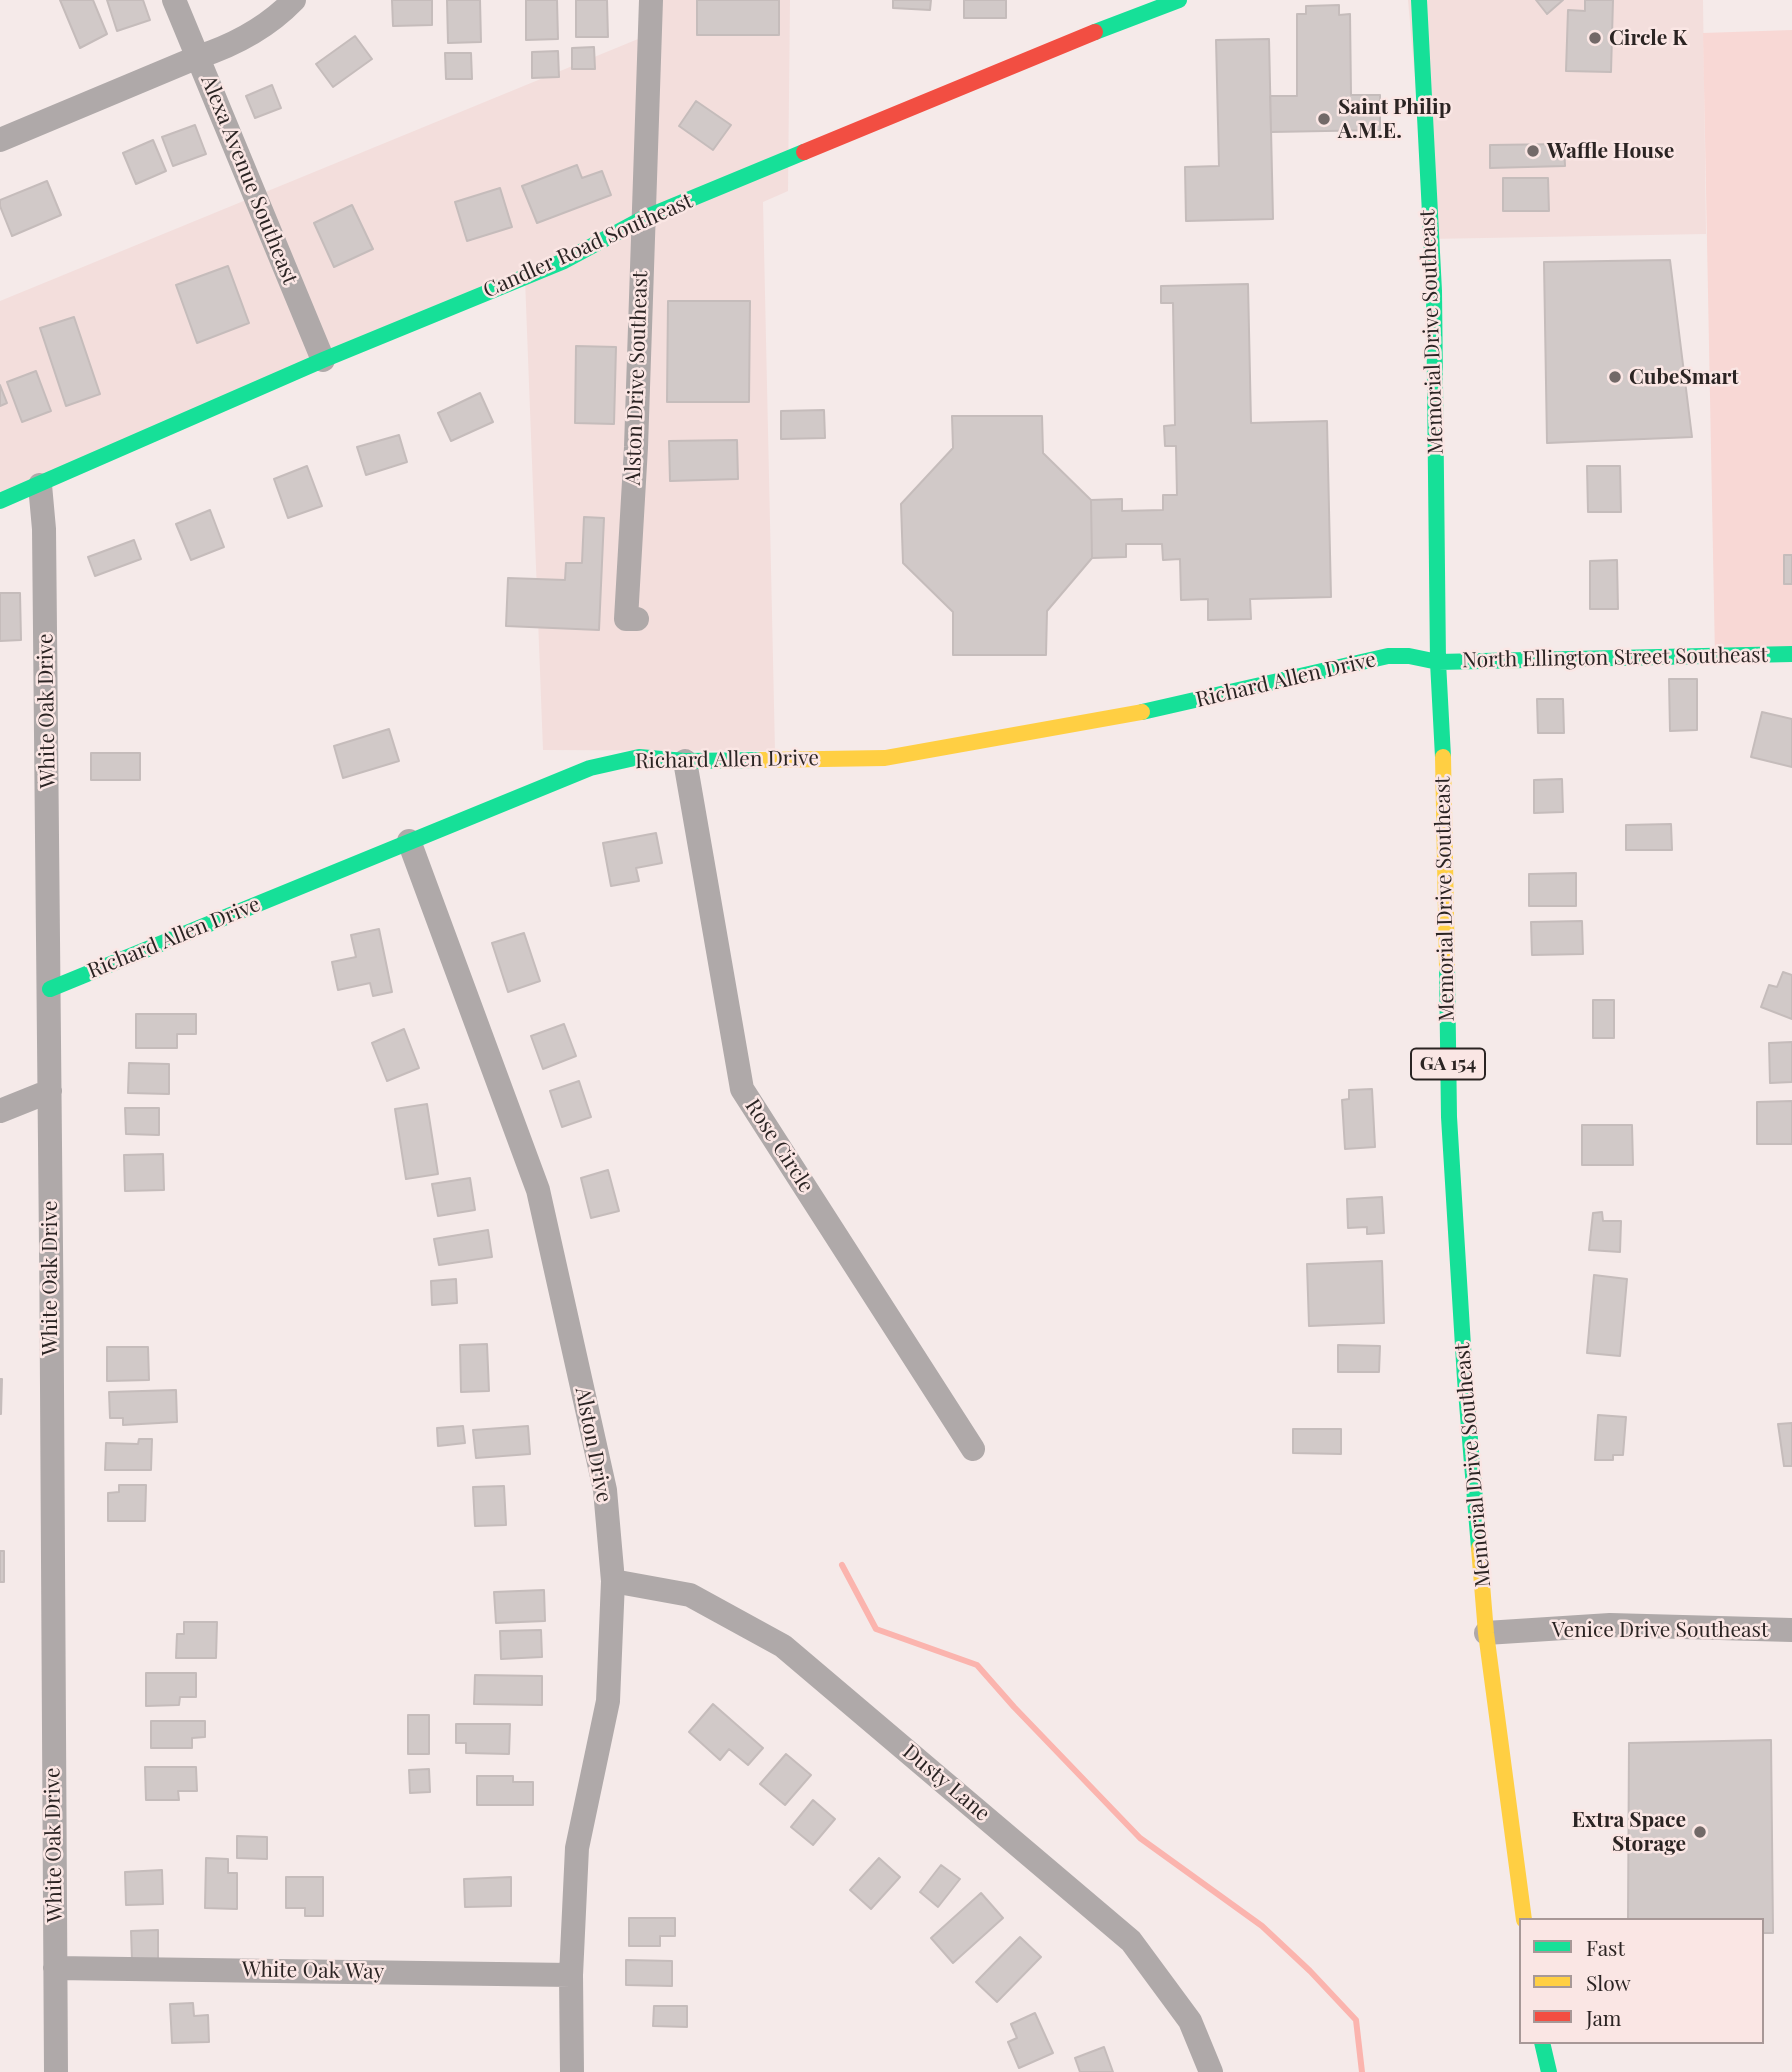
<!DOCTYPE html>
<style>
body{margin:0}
#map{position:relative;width:1792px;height:2072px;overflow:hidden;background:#f5eae9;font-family:"Playfair Display",serif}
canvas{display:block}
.legend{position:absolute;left:1519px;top:1918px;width:245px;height:126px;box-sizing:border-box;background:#fae6e4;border:2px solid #a79897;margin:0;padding:9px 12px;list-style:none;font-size:21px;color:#2b2423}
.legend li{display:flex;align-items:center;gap:14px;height:35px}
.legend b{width:35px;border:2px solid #a79897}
</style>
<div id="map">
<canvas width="1792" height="2072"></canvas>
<ul class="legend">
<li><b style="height:9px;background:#16e098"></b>Fast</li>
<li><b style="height:9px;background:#ffcf43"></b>Slow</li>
<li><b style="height:9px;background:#f24e42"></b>Jam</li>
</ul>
</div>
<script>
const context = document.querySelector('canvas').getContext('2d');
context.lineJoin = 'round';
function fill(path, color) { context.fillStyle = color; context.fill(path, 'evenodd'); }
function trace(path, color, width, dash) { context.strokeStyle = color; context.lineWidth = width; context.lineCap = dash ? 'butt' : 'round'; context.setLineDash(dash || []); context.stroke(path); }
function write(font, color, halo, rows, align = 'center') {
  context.font = font + ' "Playfair Display",serif'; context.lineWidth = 5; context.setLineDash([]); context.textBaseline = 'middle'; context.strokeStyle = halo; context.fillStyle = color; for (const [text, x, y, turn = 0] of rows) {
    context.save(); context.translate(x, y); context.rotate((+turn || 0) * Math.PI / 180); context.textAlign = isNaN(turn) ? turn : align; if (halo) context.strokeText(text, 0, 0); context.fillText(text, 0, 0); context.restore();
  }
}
fill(new Path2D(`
 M659 0H790L788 191 763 202 775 751 543 750 525 279 0 503V301L660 30Z
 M1408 0H1703L1706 234 1429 239Z`), '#f3dedc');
fill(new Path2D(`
 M1792 30V656L1715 657 1703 33Z`), '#f8d8d5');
trace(new Path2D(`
 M842 1565 876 1629 977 1665 1014 1707 1140 1838 1262 1926 1310 1971 1356 2020 1362 2072`), '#fbb4ae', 6);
const building = new Path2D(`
 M60 0H93L107 34 80 48Z
 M107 0H143L150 20 117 31Z
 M392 0H432V25L393 26Z
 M447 0H480L481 42 448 43Z
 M526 0H557L558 39 526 40Z
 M576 0H607L608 37H576Z
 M697 0H779V35H697Z
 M893 0H931L930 10 893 8Z
 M964 0H1006V18H964Z
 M1536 0H1563L1547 14Z
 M1585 0H1613L1611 72 1566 71 1568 10 1585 11Z
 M1339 5V15L1350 14 1351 95H1380V130L1271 132 1270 96H1297V14H1306V6Z
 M355 36 372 59 333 87 316 64Z
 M1269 39 1273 219 1186 221 1185 167 1219 166 1216 40Z
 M594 47 595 69H572V48Z
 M558 51 559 77 532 78V52Z
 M445 53H471L472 79H446Z
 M272 85 281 108 255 118 246 96Z
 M696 101 731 125 713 150 679 126Z
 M195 125 206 154 173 166 162 137Z
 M153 140 166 171 136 184 123 153Z
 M1564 144 1565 166 1490 168V145Z
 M577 165 582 178 602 171 611 195 537 223 522 186Z
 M1503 178H1548L1549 211H1503Z
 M47 181 61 215 12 236 0 206V200Z
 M500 188 512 227 467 241 455 202Z
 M352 205 373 249 334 267 314 223Z
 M1670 260 1692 437 1547 443 1544 262Z
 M228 266 249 323 197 343 176 285Z
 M1248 284 1251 423 1327 421 1331 597 1250 599 1251 619 1208 620V599L1181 600 1180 559 1163 560 1162 544H1126V557L1092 558 1091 500 1122 499V511L1163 510V495H1177L1176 446H1165L1164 426 1175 425 1173 303H1161V286Z
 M668 301H750L749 402H667Z
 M74 317 100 394 66 406 40 328Z
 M576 346 616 347 614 424 575 423Z
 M36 371 51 411 22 422 7 382Z
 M0 385 7 403 0 406Z
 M480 393 493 422 451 441 438 413Z
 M824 410 825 438 781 439V411Z
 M952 416H1042L1043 453 1091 500 1092 558 1047 611 1046 655H953V612L903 563 901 504 953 448Z
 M399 435 407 462 366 475 357 447Z
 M737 440 738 479 670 481 669 441Z
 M307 466 322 506 288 518 274 479Z
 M1587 466H1620L1621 512H1588Z
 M210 510 224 547 191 560 176 524Z
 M584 517 604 518 599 630 506 626 508 578 565 580 566 563H582Z
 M134 540 141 559 95 576 88 557Z
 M1784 555H1792V584H1784Z
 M1617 560 1618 609H1590V561Z
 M0 593H20L21 640 0 641Z
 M1669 679H1697V730L1670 731Z
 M1537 699H1563L1564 733H1538Z
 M1762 712 1792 719V767L1751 757Z
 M389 729 399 761 343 778 334 746Z
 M91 753H140V780H91Z
 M1562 779 1563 812 1534 813V780Z
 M1671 824 1672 850H1626V825Z
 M656 833 662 863 636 868 639 881 611 886 603 843Z
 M1576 873V906H1529V874Z
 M1582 921 1583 954 1532 955 1531 922Z
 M379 929 392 992 373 996 370 983 338 990 332 962 356 957 351 935Z
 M524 933 540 981 508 992 492 943Z
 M1783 972 1792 975V1019L1761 1007 1769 985 1777 987Z
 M1593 1000H1614V1038H1593Z
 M136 1014H196V1034H177V1048H136Z
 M564 1024 576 1056 543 1069 531 1036Z
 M404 1029 419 1068 387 1081 372 1043Z
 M1792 1042V1082L1770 1083 1769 1043Z
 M129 1063 169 1064V1094L128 1093Z
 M579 1081 591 1117 562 1127 550 1091Z
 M1372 1089 1375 1147 1345 1149 1342 1100 1349 1099V1090Z
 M1792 1101V1144H1757V1102Z
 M427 1104 438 1174 406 1179 395 1109Z
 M125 1108H159V1135L126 1134Z
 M1582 1125H1632L1633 1165H1582Z
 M163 1154 164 1190 125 1191 124 1155Z
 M608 1170 619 1211 591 1218 581 1178Z
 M470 1178 475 1210 438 1216 432 1184Z
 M1382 1197 1384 1233 1367 1234V1227L1348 1228 1347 1199Z
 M1602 1212 1603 1221H1621L1620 1252 1589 1250 1593 1213Z
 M488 1230 492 1257 439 1265 434 1239Z
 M1382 1261 1384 1323 1309 1326 1307 1264Z
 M1594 1275 1627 1279 1620 1356 1587 1353Z
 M456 1279 457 1303 432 1305 431 1281Z
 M487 1344 489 1391 461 1392 460 1345Z
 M1338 1345 1380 1346 1379 1372H1338Z
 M107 1347H148L149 1380 107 1381Z
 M0 1379H2L1 1414H0Z
 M176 1390 177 1422 123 1425V1418H110L109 1392Z
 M1598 1415 1626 1417 1623 1455H1613V1460H1595Z
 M1792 1423V1466H1784L1778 1424Z
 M463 1426 465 1443 438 1446 437 1428Z
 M528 1426 530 1454 476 1458 473 1430Z
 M1293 1429H1341V1454L1293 1453Z
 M139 1439H152L151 1470H105L106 1443 138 1444Z
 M119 1485H146L145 1521H108V1493L119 1492Z
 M504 1486 506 1525 475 1526 473 1487Z
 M0 1551H4V1582H0Z
 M544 1590 545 1621 496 1623 494 1592Z
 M184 1622H217L216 1658H176L177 1634H184Z
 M541 1630 542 1657 501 1659 500 1631Z
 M146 1673H196V1697H180L179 1705 146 1706Z
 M475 1675 542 1676V1705L474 1704Z
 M713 1704 763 1748 748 1765 729 1749 720 1760 689 1732Z
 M408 1715H429V1754H408Z
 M151 1721H205V1737L192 1738V1748H151Z
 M456 1724H510L509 1754 466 1753V1743H456Z
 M1771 1740 1773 1933H1762V1920H1628L1629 1743Z
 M786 1754 811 1775 785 1805 760 1784Z
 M145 1767H196L197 1791H178L179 1800H146Z
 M429 1769 430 1792 410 1793 409 1770Z
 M477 1776H513V1782H533V1805H477Z
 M813 1800 835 1819 813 1845 791 1827Z
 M237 1836 267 1837V1859L237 1858Z
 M206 1858 228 1859V1873H237V1909L205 1908Z
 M879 1858 900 1877 871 1909 850 1890Z
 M941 1865 960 1879 938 1907 920 1892Z
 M162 1870 163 1904 126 1905 125 1872Z
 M286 1877H323V1916H305V1908H286Z
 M511 1877V1906L465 1907 464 1879Z
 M981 1893 1003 1918 953 1963 931 1938Z
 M629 1918H675V1936H660V1946H629Z
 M158 1930V1959L132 1960 131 1931Z
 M1020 1937 1041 1957 997 2002 976 1982Z
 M626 1960 672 1961V1986L626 1985Z
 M193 2003 194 2016 208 2015 209 2042 172 2043 170 2004Z
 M654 2006H687V2027L653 2026Z
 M1035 2013 1053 2053 1019 2068 1008 2042 1017 2038 1011 2024Z
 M1104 2047 1113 2072H1080L1075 2058Z`);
fill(building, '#d1c9c8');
trace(building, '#c5bcbb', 2);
trace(new Path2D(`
 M174 0 323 360
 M0 140 198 57C235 45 267 28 294 0
 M40 485 44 529C51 1043 53 1558 56 2072
 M637 619H626L636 447 651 0
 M685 761 742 1089 973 1449
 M409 841 538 1190 605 1490 613 1581 608 1701 577 1848 571 1975 572 2072
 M0 1111 50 1091
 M613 1581 690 1595 783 1646 1131 1941 1190 2021 1211 2072
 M1486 1633 1610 1625 1792 1630
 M55 1968 571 1975`), '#afa9a9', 24);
trace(new Path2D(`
 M1419 0 1434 291 1438 662 1443 757
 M1095 32 1179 0
 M0 501 323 360 564 261 642 219 804 152
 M1142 712 1388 656H1409L1438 662 1792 654
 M1447 967 1449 1117 1465 1379 1479 1548
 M50 989 590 768 639 757 685 761 761 760
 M1542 2042 1549 2072`), '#16e098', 16);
trace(new Path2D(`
 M1443 757 1447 967
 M761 760 885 758 1142 712
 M1479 1548 1486 1633 1524 1920`), '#ffcf43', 16);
trace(new Path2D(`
 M804 152 1095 32`), '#f24e42', 16);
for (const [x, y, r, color] of [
 [1595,38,7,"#726968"],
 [1324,119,7,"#726968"],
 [1533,151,7,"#726968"],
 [1615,377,7,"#726968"],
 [1700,1832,7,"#726968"]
]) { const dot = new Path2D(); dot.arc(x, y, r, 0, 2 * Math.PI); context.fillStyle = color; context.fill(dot); trace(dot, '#fae6e4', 2.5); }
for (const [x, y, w] of [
 [1448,1064,74]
]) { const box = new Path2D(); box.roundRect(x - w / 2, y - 15.5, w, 31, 5); context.fillStyle = '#fae6e4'; context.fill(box); trace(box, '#2b2423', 2); }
write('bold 19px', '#2b2423', null, [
 ["GA 154",1448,1064]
]);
write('bold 21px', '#2b2423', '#fae6e4', [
 ["Circle K",1609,38],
 ["Saint Philip",1338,107],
 ["A.M.E.",1338,131],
 ["Waffle House",1547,151],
 ["CubeSmart",1629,377],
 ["Extra Space",1686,1820,"right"],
 ["Storage",1686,1844,"right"]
], 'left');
write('21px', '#2b2423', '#fae6e4', [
 ["Alexa Avenue Southeast",249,180,68],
 ["Candler Road Southeast",588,246,-24],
 ["Memorial Drive Southeast",1432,332,-92],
 ["Alston Drive Southeast",637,378,-88],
 ["North Ellington Street Southeast",1615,658,-1],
 ["Richard Allen Drive",1286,680,-13],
 ["White Oak Drive",47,711,-91],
 ["Richard Allen Drive",727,760,-1],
 ["Memorial Drive Southeast",1445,899,-91],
 ["Richard Allen Drive",174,938,-22],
 ["Rose Circle",779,1146,57],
 ["White Oak Drive",50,1278,-90],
 ["Alston Drive",593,1445,79],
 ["Memorial Drive Southeast",1473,1465,-95],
 ["Venice Drive Southeast",1660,1630],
 ["Dusty Lane",946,1783,40],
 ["White Oak Drive",54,1845,-91],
 ["White Oak Way",313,1971,1]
]);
</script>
